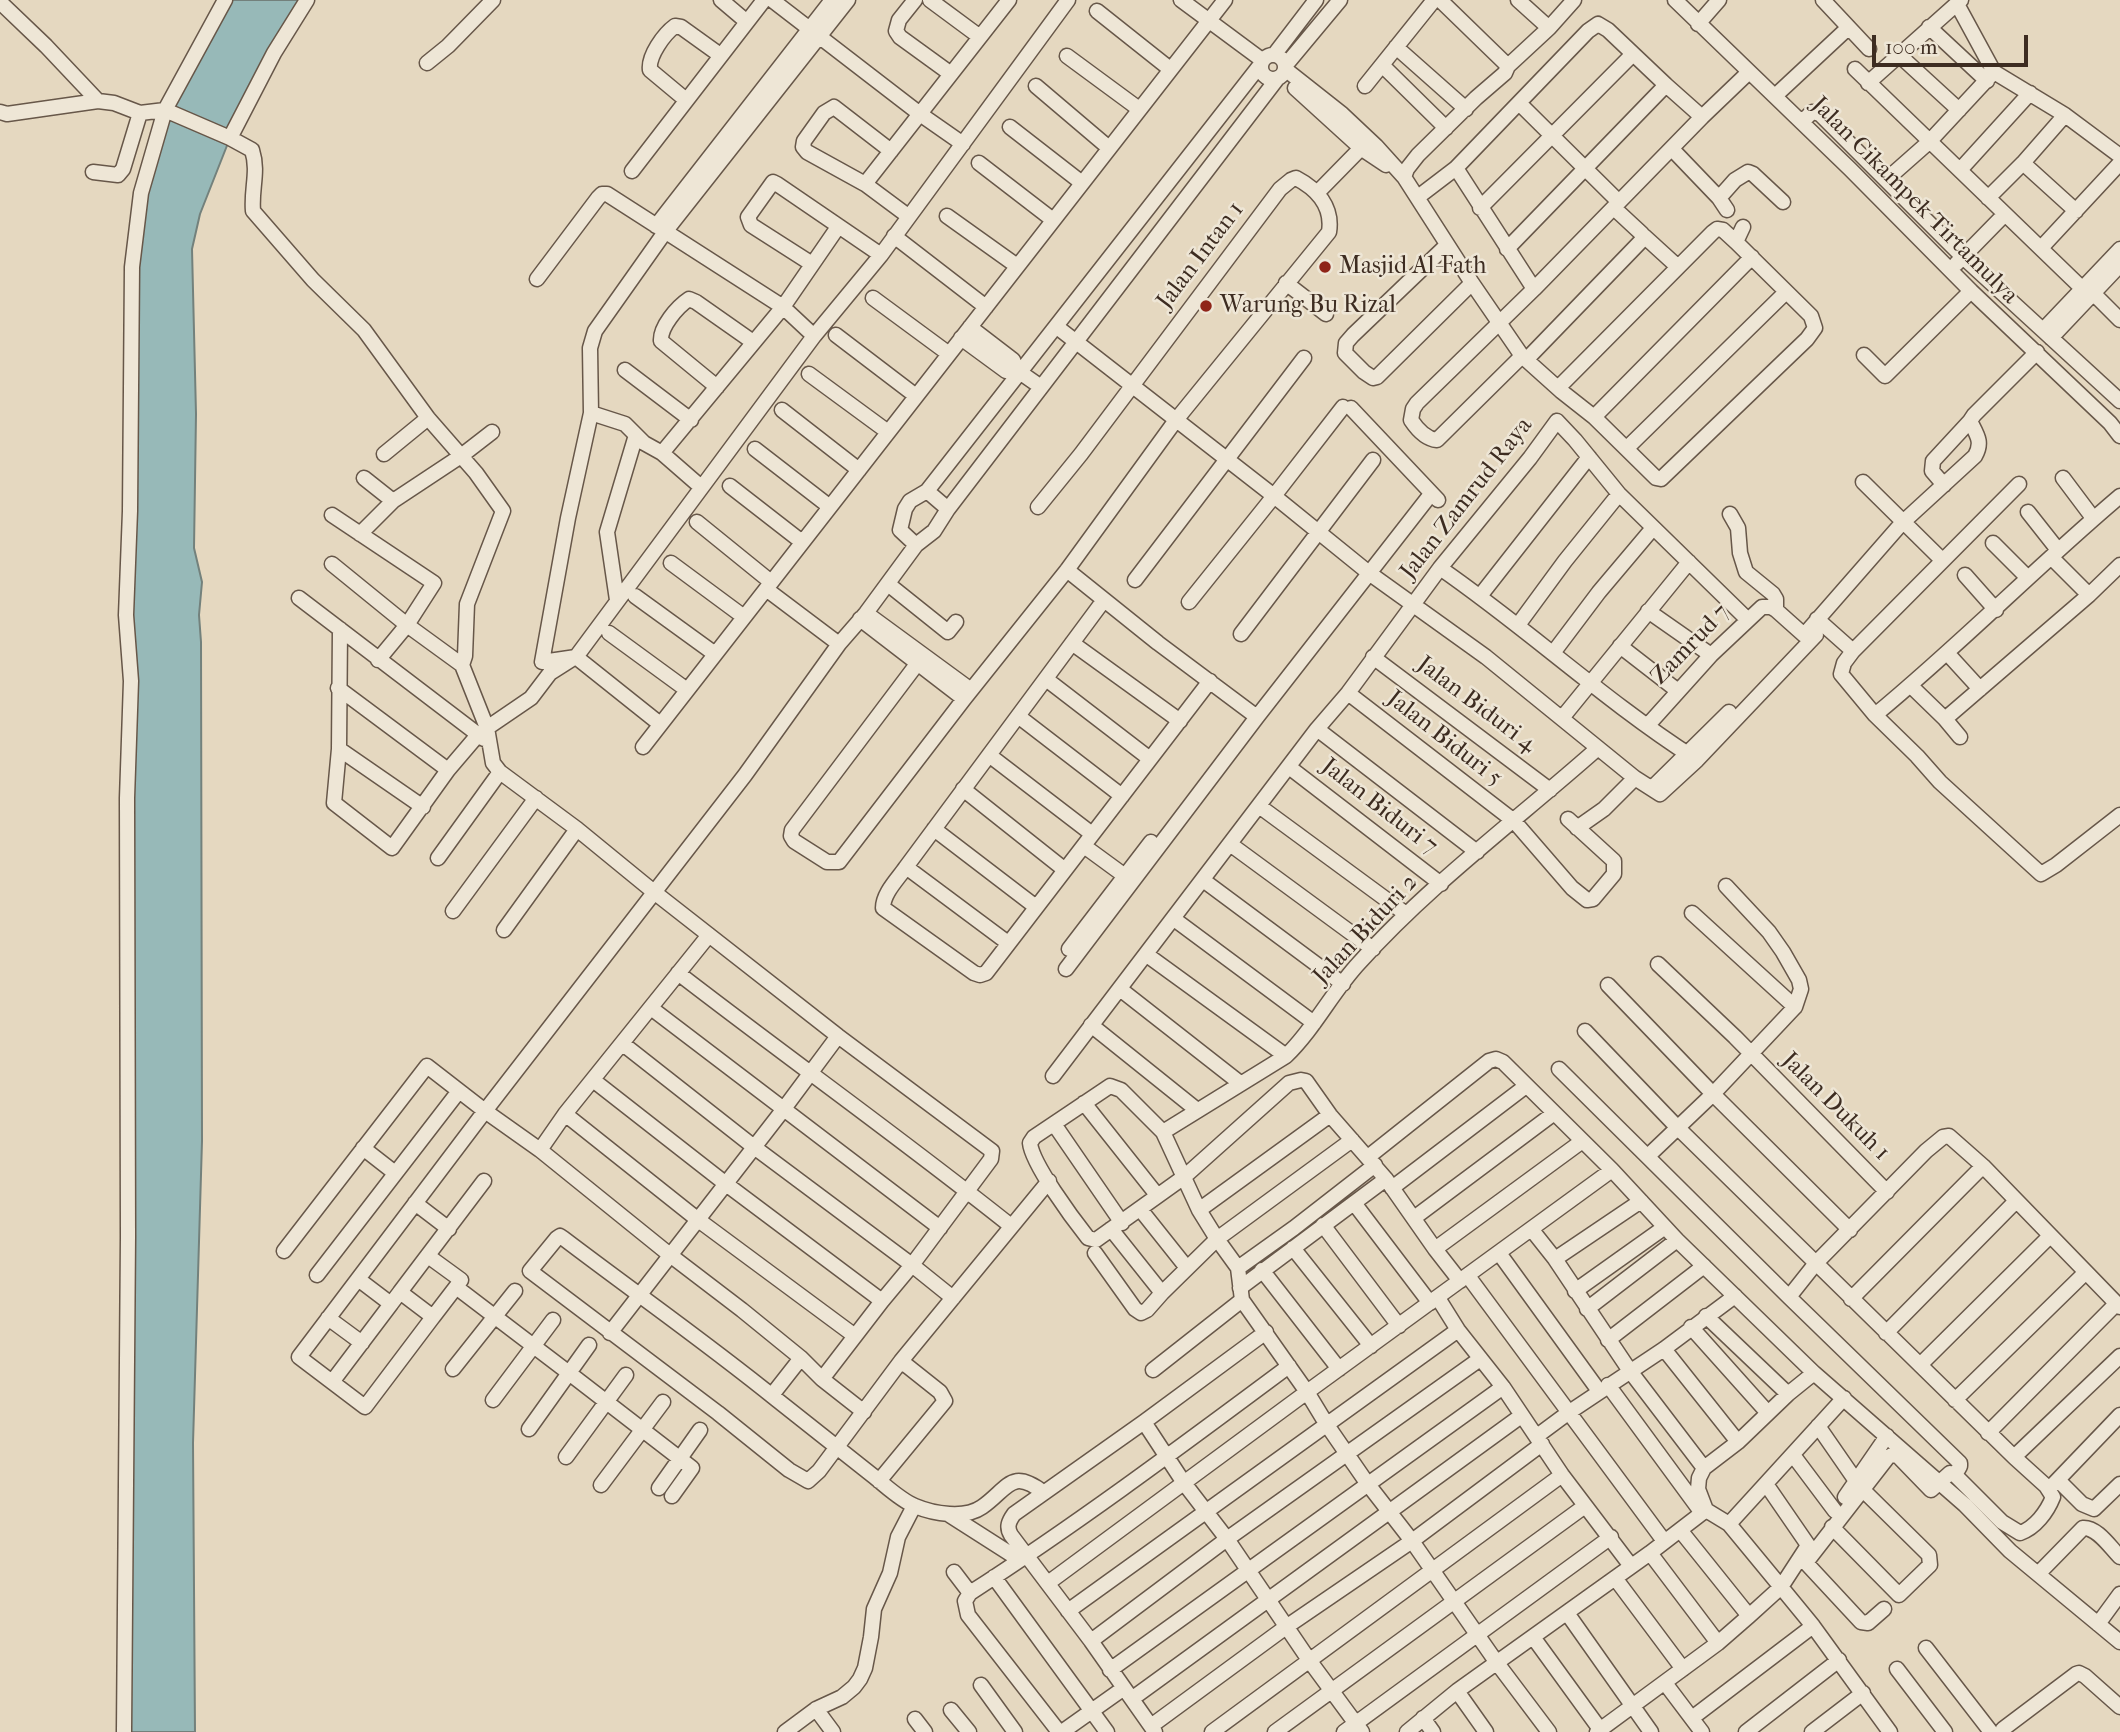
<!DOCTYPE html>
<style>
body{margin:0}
#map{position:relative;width:2120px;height:1732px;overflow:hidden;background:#e5d8c0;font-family:"IM FELL French Canon",serif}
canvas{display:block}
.scale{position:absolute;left:1872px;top:35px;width:156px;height:32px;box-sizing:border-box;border:4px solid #3d2c21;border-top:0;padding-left:9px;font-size:21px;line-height:24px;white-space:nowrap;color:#3d2c21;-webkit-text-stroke:5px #eee6d6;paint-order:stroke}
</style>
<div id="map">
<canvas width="2120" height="1732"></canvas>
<div class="scale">100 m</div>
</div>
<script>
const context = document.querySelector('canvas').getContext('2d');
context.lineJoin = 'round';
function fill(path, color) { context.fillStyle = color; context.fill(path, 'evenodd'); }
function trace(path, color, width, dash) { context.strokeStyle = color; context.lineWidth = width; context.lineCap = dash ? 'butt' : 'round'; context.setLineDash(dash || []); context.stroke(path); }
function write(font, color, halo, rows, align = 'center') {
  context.font = font + ' "IM FELL French Canon",serif'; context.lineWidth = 5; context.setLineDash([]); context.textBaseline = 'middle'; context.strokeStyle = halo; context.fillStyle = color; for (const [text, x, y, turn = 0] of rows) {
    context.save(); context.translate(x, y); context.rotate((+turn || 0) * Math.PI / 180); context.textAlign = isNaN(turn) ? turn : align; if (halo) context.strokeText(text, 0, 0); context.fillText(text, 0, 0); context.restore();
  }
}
const water = new Path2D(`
 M225 0H307L230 138 200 214 192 249 196 414 194 548 202 582 199 615 201 642 202 1141 193 1443 195 1732H124L132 267 165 110Z`);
fill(water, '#97b9b8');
trace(water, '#73817c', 2);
const minor = new Path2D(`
 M307 0 274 53 230 138 252 150C259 172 251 188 253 211L313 280 364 330 428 418 476 473 503 511 467 604 465 656 462 665 487 728 493 763 500 772 577 829 654 892 838 1036 992 1151 991 1159 912 1265 882 1301 822 1379
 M721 0 747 22
 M772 0 920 114 963 144
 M915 0 899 20 896 31 900 37 951 74
 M930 0 980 37
 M1181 0 1262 60
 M1518 0 1549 28
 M1675 0 1850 169 1971 291 2110 423 2120 436
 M1823 0 1869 49
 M0 2 46 46 98 101
 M1957 4 1994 72 2065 115 2120 156
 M1097 11 1170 69
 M1698 24 1719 0
 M1929 27 1987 81
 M1396 47 1466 109
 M1261 67a12 12 0 1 1 24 0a12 12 0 1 1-24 0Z
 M1274 55 1316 0
 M1899 55 1959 110
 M1067 56 1139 109
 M427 63 448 46 493 0
 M1382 65 1446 128
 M1285 66 1340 0
 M1508 66 1549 28 1574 0
 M1285 69 1342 114 1376 146 1404 177 1472 283 1522 356 1561 391 1594 417 1656 478 1661 479 1807 339 1815 328 1811 316 1736 242 1743 227
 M1855 69 2090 296
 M1868 83 1961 0
 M1036 86 1109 148
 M1365 86 1434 0
 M1295 88 1362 149 1386 165
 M1775 96 1848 28
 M686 100 650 70C648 56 664 34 675 26L681 27 720 55
 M1520 104 1619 202
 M0 112 7 114 98 101 114 103 140 113 165 110 230 138
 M1802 122 1812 112 1820 114 1963 257 2120 401
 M1010 127 1082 183
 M1672 149 1719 198 1727 210
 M891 151 834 107 824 113 804 141 803 147 807 152 865 184 908 216
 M979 163 1053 220
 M2023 163 2076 211
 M1456 168 1534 289
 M1960 170 2030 93
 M632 171 764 0
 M93 172 118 175 123 169 140 113
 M1404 177 1407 169 1418 155 1476 98 1505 73 1508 66 1440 0
 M1886 180 1929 142 1994 72
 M865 184 1009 0
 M1317 193 1368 141
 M1418 197 1456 168 1588 31 1598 24 1608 30 1666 85 1702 117
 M1719 198 1735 180 1748 172 1753 174 1783 202
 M1988 198 2023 163 2065 115
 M1480 208 1633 54
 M947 216 1017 266
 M656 226 832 0
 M894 236 986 307
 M1644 236 1678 267
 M1447 245 1353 335 1346 343 1345 353 1364 372 1373 378 1377 377 1472 283
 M2041 248 2120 163
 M1507 249 1666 85
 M812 264 751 225 748 217 773 182 777 184 881 255
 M1956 264 2004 215
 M537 279 598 198 602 194H607L783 307 814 336
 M1286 283 1326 314
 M2093 293 2120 320
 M873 298 949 354
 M970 327 1013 360 1017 371
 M1057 327 1274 496 1369 573 1486 657 1635 778 1660 794 1697 760 1816 635 1810 629
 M2043 330 2120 249
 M836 335 916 396
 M961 338 1006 371 1021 373 1041 387
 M2051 338 2120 265
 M1864 355 1885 376 1971 291
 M1522 356 1437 440C1426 439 1417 429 1411 420L1413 409 1417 403 1534 289 1702 117 1749 72
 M1526 360 1643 239 1642 234 1614 208
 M625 370 691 420
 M809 374 888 432
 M717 387 661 341C660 327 677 307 689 299L696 302 753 342
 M1558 388 1713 232 1717 229 1723 230 1736 242
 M1351 408 1438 500
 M782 410 859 470
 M591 413 625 424 644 443 662 453 701 487
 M1594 417 1752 257
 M1627 448 1786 292
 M755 449 830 507
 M662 453 783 307 838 227
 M384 454 428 418
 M364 478 393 501
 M2063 478 2093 518
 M1863 482 1942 560
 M1944 485 1932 471 1933 461 1970 421
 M730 486 802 542
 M948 509 927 491 1261 64
 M2028 512 2058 550
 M1730 514 1738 528 1740 553 1746 572 1773 594 1776 599V610
 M332 515 434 583 407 625 378 660
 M697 522 771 582
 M360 534 393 501 461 456 492 432
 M1993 543 2028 578
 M916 545 900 530 905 509 910 501 927 491
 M2051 557 2089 595
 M671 563 744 617
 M332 564 407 625 462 665
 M1440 568C1527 628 1605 701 1694 758
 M1067 570 1158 643 1257 717
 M1965 575 1996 610
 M1135 580 1304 358
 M888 584 948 632 956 622
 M766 589 839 644
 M635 596 715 654
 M1480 596 1589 457
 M299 598 484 739
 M617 600 607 532 636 435
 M1104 600 906 867C898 879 883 893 883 908L974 973 980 975 986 973 1210 681
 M1189 602 1274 496 1343 407
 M1648 611 1711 655
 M870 616 971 690
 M860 619 964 699
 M1817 619 1853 651 1844 663 1841 674 1875 715 1917 756 1940 782 2041 874 2056 865 2120 815
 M1518 625 1565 561 1619 494
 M340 629 339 749 334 803 392 848 448 770 477 736
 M609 633 687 690
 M1241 634 1373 460
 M1804 635 1902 523 1975 456C1983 442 1977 435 1970 421L1974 415 2037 352
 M1072 643 1180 721
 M1620 646 1678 691
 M1853 651 2019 484
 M1553 653 1599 592 1653 528
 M1948 654 1980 689
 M576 657 542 662 568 518 591 413 590 348 595 331 665 232 848 0
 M1373 657 1550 790
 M917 664 792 830 791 836 794 841 827 862H839L964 699 1067 570 1176 420 1329 232C1333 207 1317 189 1296 178L1291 180 1280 189 1081 454 1038 507
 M1046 679 1150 759
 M1911 686 1945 719 2089 595 2120 565
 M338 688 448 770
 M1348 693 1514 821 1572 888 1587 900 1593 899 1614 874V861L1568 819
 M1875 715C1960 645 2036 567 2120 496
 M1018 716 1122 796
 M1562 718 1689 562
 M1945 719 1960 737
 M660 724 576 657 814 336 881 255 1068 0
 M1648 725 1711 655 1762 607H1771L1776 610 1804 635
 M487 728 531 698 550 673 572 659
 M1317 729 1477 852
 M643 747 1225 0
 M339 749 423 807
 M989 755 1092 834
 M1289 767 1441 884
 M1652 788 1729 712
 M963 789 1065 870
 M1259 806 1406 914
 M1577 828 1604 809 1635 778
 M934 829 1036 907
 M1230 844 1373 949
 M1084 846 1125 876
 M438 858 500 772
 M906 867 1008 943
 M1203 880 1343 984
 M1726 886 1769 932 1783 952 1799 980 1801 989 1795 1007
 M453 911 536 798
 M1174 919 1314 1023
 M504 930 577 829
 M1069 949 1151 842
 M1147 955 1286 1056
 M1658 964 1735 1037 1887 1192
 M1066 969 1257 717 1431 494
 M678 973C788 1058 902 1139 1011 1226
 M1608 985 1713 1094 1850 1230
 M1120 989 1240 1083
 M651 1008 940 1228
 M1091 1025 1197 1110
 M1585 1031 1677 1127 2014 1457
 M623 1044 754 1147 912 1265 953 1298
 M1559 1069 1789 1297 1960 1463V1466L1955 1475
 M1053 1076 1317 729 1348 693 1440 568 1530 458 1557 421 1575 440 1619 494 1747 619
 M593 1080 726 1184 882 1301
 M1084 1103 1157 1195
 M565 1114 697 1219 855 1336
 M1054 1124 1122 1223
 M1163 1132 1286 1056C1315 1028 1332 992 1359 963 1430 884 1518 819 1598 748
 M363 1148 395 1173
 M540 1150 565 1114 709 935
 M1648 1156 1713 1094 1795 1007 1692 913
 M1368 1157 1489 1061 1496 1059 1503 1062 1612 1170 1677 1240 1814 1373 1965 1505 2010 1551 2120 1642
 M1392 1188 1526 1086
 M415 1203 449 1229
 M1354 1203 1430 1303
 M1140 1209 1187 1268
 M1199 1210 1330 1115
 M1414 1218 1553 1114
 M1323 1225 1399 1326
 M1111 1229 1162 1293
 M1532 1230 1555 1259 1630 1371 1704 1468
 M1293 1248 1371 1346
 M1435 1249 1581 1142
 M284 1251 427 1066 485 1111 540 1150 670 1255 742 1310 801 1358 822 1379 864 1412
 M1095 1253 1135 1309 1141 1313 1147 1310 1162 1293 1217 1239 1352 1140
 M1499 1253 1599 1391
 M428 1256 461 1280 456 1287
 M1555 1259 1641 1201
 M1238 1268 1294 1228 1375 1165
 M1262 1270 1339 1369
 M317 1275 459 1091
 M1468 1276 1664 1541
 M358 1279 391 1304 400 1292 433 1317 456 1287 569 1373 589 1345
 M1460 1281 1435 1249 1386 1179 1330 1115 1306 1081 1301 1080 1289 1083 1184 1177 1096 1240 1088 1238C1073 1219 1032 1164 1030 1143L1034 1137 1110 1086 1121 1090 1163 1132 1199 1210 1217 1239 1238 1268 1242 1300 1307 1392 1327 1425 1367 1483 1412 1541 1497 1663 1549 1732
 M1240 1288 1386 1179
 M1575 1291 1665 1227
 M400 1292 484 1181
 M1789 1297 1816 1263 1926 1151 1943 1137 1949 1136 1983 1166 2120 1307
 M1438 1298 1458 1330 1503 1387 1562 1475 1631 1566
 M1851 1299 1983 1166
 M1587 1309 1677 1240
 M1706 1316 1788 1394
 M433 1317 365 1407 299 1357 485 1111 745 775 839 644 866 613 916 545 934 531 948 509 1277 79
 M328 1318 362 1343
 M1691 1327 1768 1413
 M610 1333 783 1110 838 1036
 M1886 1333 2016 1201
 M1608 1340 1704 1266
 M1664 1349 1738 1442
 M1920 1365 2049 1237
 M453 1369 515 1291
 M1153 1370 1242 1300
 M332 1382 391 1304
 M1608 1385 1702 1513
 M772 1395 801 1358
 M493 1400 553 1320
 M1955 1400 2086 1272
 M1144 1422 1184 1483 1227 1539 1309 1660 1362 1732
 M1818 1426 1856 1481
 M529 1429 569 1373 692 1468 672 1496
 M1988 1433 2116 1304
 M1537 1436 1568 1413 1664 1349 1735 1296
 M1793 1455 1835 1511
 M566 1457 626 1375
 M2058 1480 2082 1504 2094 1509 2120 1484
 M879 1481 945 1401 940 1392 901 1361
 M1766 1484 1808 1545
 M601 1485 663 1402
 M659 1488 700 1430
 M2049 1489 2120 1415
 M1044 1493C1011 1467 1008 1489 982 1507 965 1519 934 1514 915 1506 900 1500 885 1485 872 1475 840 1450 808 1424 776 1399 707 1343 634 1292 563 1238L560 1236 557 1238 530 1271 718 1413 789 1470 808 1481 819 1471 901 1361 1049 1181
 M1845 1497 1887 1436
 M1706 1510 1729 1524 1781 1587 1813 1626 1890 1732
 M948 1514 1020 1560
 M1729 1524 1844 1398
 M1832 1527 1899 1595 1930 1565 1929 1555 1862 1489
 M1680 1530 1749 1616
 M1650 1553 1718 1643
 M954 1572 970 1593
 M2038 1574 2083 1528C2097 1527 2110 1547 2120 1557
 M994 1577 1107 1732
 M1615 1578 1683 1669
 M1048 1583 1307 1392 1612 1170
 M1884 1609 1868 1623 1861 1622 1808 1565V1560L1888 1457 1892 1455 1898 1456 1931 1490 1950 1473 1955 1475 2002 1522 2020 1533C2035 1528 2047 1512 2053 1497L2046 1486 2014 1457 2120 1356
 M1068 1611 1458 1330
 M1567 1613 1651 1732
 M2098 1624 2120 1594
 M1533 1637 1602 1732
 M1091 1641 1227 1539 1480 1359
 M1926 1648 1991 1732
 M1897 1669 1945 1732
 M1110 1670 1503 1387
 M1665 1683 1702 1732
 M981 1685 1015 1732
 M1457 1691 1486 1732
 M1133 1698 1521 1416
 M816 1709 833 1732
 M951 1710 969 1732
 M1423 1718 1433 1732
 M1692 1718 1813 1626
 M915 1719 925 1732
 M1151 1726 1286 1627 1412 1541 1542 1444
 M2003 1729 2076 1674 2079 1673 2085 1676 2120 1707
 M124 1732 128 1237 127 798 131 681 126 615 130 511 132 267 141 193 165 110 225 0
 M785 1732 816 1709 842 1697 854 1687 860 1679 865 1668 871 1637 874 1609 890 1573 898 1537 914 1506
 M1059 1732 968 1615 965 1601 970 1593C1080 1522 1184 1444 1289 1366
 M1062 1732 1124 1688
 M1155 1732 1091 1641 1011 1535C1006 1527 1009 1521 1014 1514L1144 1422 1266 1332
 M1212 1732 1562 1475
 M1275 1732 1585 1506
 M1344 1732 1611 1537
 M1407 1732 1457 1691 1650 1553 1706 1510 1698 1489 1699 1478 1704 1468 1738 1442 1788 1394 1814 1373
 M1597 1732 1718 1643 1749 1616 1781 1587 1807 1547
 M1746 1732 1839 1660
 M1812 1732 1863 1693`);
trace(minor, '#675749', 17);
trace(minor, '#eee6d6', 14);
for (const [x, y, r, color] of [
 [1325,267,7,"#8f2418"],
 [1206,306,7,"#8f2418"]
]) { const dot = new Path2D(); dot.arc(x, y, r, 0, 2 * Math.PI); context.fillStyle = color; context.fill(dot); trace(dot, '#eee6d6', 2.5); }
write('24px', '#3d2c21', '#eee6d6', [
 ["Jalan Cikampek Tirtamulya",1914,201,45],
 ["Jalan Intan 1",1201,256,-53],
 ["Jalan Zamrud Raya",1467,499,-52],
 ["Zamrud 7",1691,645,-46],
 ["Jalan Biduri 4",1476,705,37],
 ["Jalan Biduri 5",1444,739,38],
 ["Jalan Biduri 7",1379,807,38],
 ["Jalan Biduri 2",1366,930,-47],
 ["Jalan Dukuh 1",1835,1107,45]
]);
write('24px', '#3d2c21', '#eee6d6', [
 ["Masjid Al-Fath",1339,267],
 ["Warung Bu Rizal",1220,306]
], 'left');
</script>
